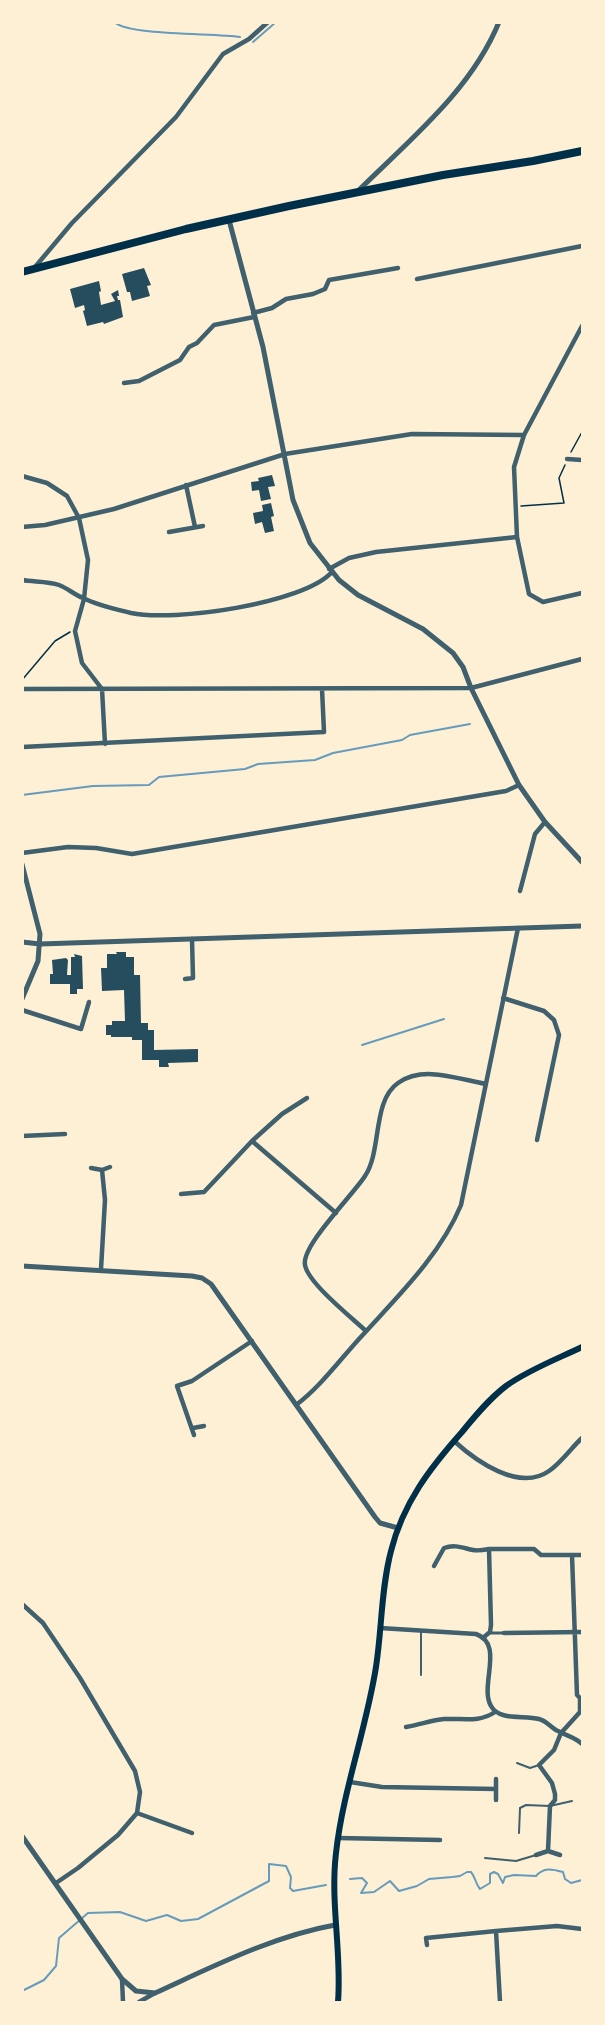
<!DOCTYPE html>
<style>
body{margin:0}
#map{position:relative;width:605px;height:2025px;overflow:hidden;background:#fdf0d5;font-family:"Titillium Web",sans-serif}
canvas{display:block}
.frame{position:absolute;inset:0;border:24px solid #fdf0d5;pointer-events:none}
</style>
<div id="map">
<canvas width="605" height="2025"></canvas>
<div class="frame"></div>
</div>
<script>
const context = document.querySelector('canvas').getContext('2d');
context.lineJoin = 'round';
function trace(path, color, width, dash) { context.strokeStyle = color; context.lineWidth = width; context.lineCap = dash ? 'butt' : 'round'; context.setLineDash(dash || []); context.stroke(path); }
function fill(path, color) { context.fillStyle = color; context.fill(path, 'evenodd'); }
trace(new Path2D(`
 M114 22C130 36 214 33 240 37
 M253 42 276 22
 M22 795 93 786 149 785 159 777 245 769 258 764 315 760 333 753 402 740 410 735 470 724
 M362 1045 444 1019
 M350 1879 362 1878 367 1883 361 1893 374 1892 390 1881 399 1891 417 1886 429 1879 452 1877 460 1876 467 1872H471C476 1878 475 1883 480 1889L490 1883V1874L494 1872 498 1874 503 1883 505 1877 514 1875 536 1876C544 1867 552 1869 563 1872L565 1879 571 1883 582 1880
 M22 1991 44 1980 56 1966 59 1938 88 1913 120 1912 146 1921 167 1915 181 1921 198 1919 269 1881V1864L286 1866 291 1877 290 1888 293 1891 326 1885`), '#669bbc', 2);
fill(new Path2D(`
 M144 268 151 285 147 286 150 296 132 301 130 292H127L122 274Z
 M99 281 101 291 99 292 101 305 115 301 111 294 118 290 119 296H117L118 300H120L123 317 104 324 103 322 87 326 83 311 85 310 84 305 75 308 70 289Z
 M272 475 275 486 268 487 271 499 261 501 259 490 252 491 251 482 259 481 258 478Z
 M271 503 274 516 271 517 274 531 265 533 262 522 255 524 253 513 263 511 262 505Z
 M116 952H126V957H134V975H140L141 1023H148V1030H154V1050L198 1049V1062L168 1063 169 1067H159V1060H142V1040H132V1037H111V1035H106V1025H112V1021H125L124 990 102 991 101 968H107V954H117Z
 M74 954 82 956 83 989H77V994H70V984H50V974H53L52 960 66 958 68 960 67 975H71V957H75Z`), '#264d5e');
trace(new Path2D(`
 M571 452 582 432
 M521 506 564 503 559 478 565 465
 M22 680 55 641 70 632`), '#003049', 1.5);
trace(new Path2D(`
 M421 1632V1675
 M517 1763 530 1768 539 1765
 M519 1833 520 1808 526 1805 550 1806 572 1801
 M485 1858 516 1861 536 1855`), '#3f606c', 2);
trace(new Path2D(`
 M491 1633H504`), '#3f606c', 3);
trace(new Path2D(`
 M35 267 72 223 176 117 223 54 249 39 268 22
 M417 279 582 246
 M253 313 272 308 286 299 313 294 325 289 329 280 398 268
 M582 326 524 435 514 467 517 537 529 594 543 602 582 593
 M124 383 139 381 180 360 189 347 197 343 214 325 254 317
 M567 459 582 460
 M22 476 47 483 67 496 79 518 88 560 84 599 75 631 82 663 102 689 105 744
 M186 485 195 527
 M22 527 45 525 114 509 285 454 412 434 524 435
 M169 532 203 526
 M329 569 349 558 376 552 517 537
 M22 580C34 582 48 581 59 585 67 588 75 595 83 598 97 605 115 609 131 613 173 622 303 604 332 572
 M22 689 471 688 582 659
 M22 747 324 732 322 689
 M22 853 68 847 96 848 132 854 506 791 519 785
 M520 891 535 834 545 822
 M185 979 193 978 192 939
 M503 998 544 1011 554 1020 559 1035 537 1140
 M22 1010 81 1029 89 1002
 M22 1136 65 1134
 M252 1141 282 1114 307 1098
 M91 1168 102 1170 105 1200 101 1269
 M102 1170 110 1167
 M181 1194 204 1192 252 1141 336 1213
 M366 1331C351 1317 308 1283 305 1265 301 1246 353 1195 365 1176 382 1151 372 1101 398 1083 423 1065 458 1079 486 1084
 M296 1405C320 1387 339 1361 359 1339 396 1298 440 1256 461 1205L518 928
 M193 1428 204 1426
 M194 1435 177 1386 192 1381 252 1341
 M454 1441C476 1461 519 1492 549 1471 562 1462 571 1448 582 1438
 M434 1566 444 1548C455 1544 463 1548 473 1550 478 1551 484 1550 489 1549
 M22 1604 43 1623 80 1678 135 1771 140 1792 137 1813 118 1835 78 1868 56 1883
 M380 1628 476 1634C505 1644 479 1686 491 1706 499 1721 524 1715 539 1719 547 1721 551 1728 558 1731 567 1736 575 1737 582 1744
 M504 1633 582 1632
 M484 1637 490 1632 491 1625 489 1549H534L541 1555H572
 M406 1727C419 1725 432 1720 444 1719 463 1718 479 1723 495 1712
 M350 1782 382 1787 496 1789V1800
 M496 1789V1779
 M137 1813 192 1833
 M338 1838 440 1840
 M536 1855 548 1851
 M560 1855 548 1851 550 1806 555 1800V1794L552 1783 539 1765 554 1750 561 1733 580 1712V1698L577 1695 572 1555H582
 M496 1931 557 1926 582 1929
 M427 1945 426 1938 496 1931 500 2002
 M122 1979 123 2002
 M139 2002 155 1993`), '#3f606c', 4.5);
trace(new Path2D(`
 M357 192C408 141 471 91 499 22
 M229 220 263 347 293 500 310 543 339 580 358 595 423 629 453 653 463 667 471 688 519 785 545 822 582 862
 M22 864 40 934 38 961 22 999
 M22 942 40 944 582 926
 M22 1266 192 1276 202 1278 211 1284 375 1517 380 1523 398 1528
 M22 1836 122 1979 136 1991 155 1993C212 1967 273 1936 335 1925`), '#3f606c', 5);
trace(new Path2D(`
 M338 2002C342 1953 330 1903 336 1853 343 1790 366 1730 376 1667 382 1628 381 1589 391 1551 403 1503 430 1468 462 1432 475 1416 489 1399 506 1386 528 1370 557 1359 582 1347`), '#003049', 6);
trace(new Path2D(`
 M22 272 186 229 289 206 443 175 533 161 582 151`), '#003049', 8);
</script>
